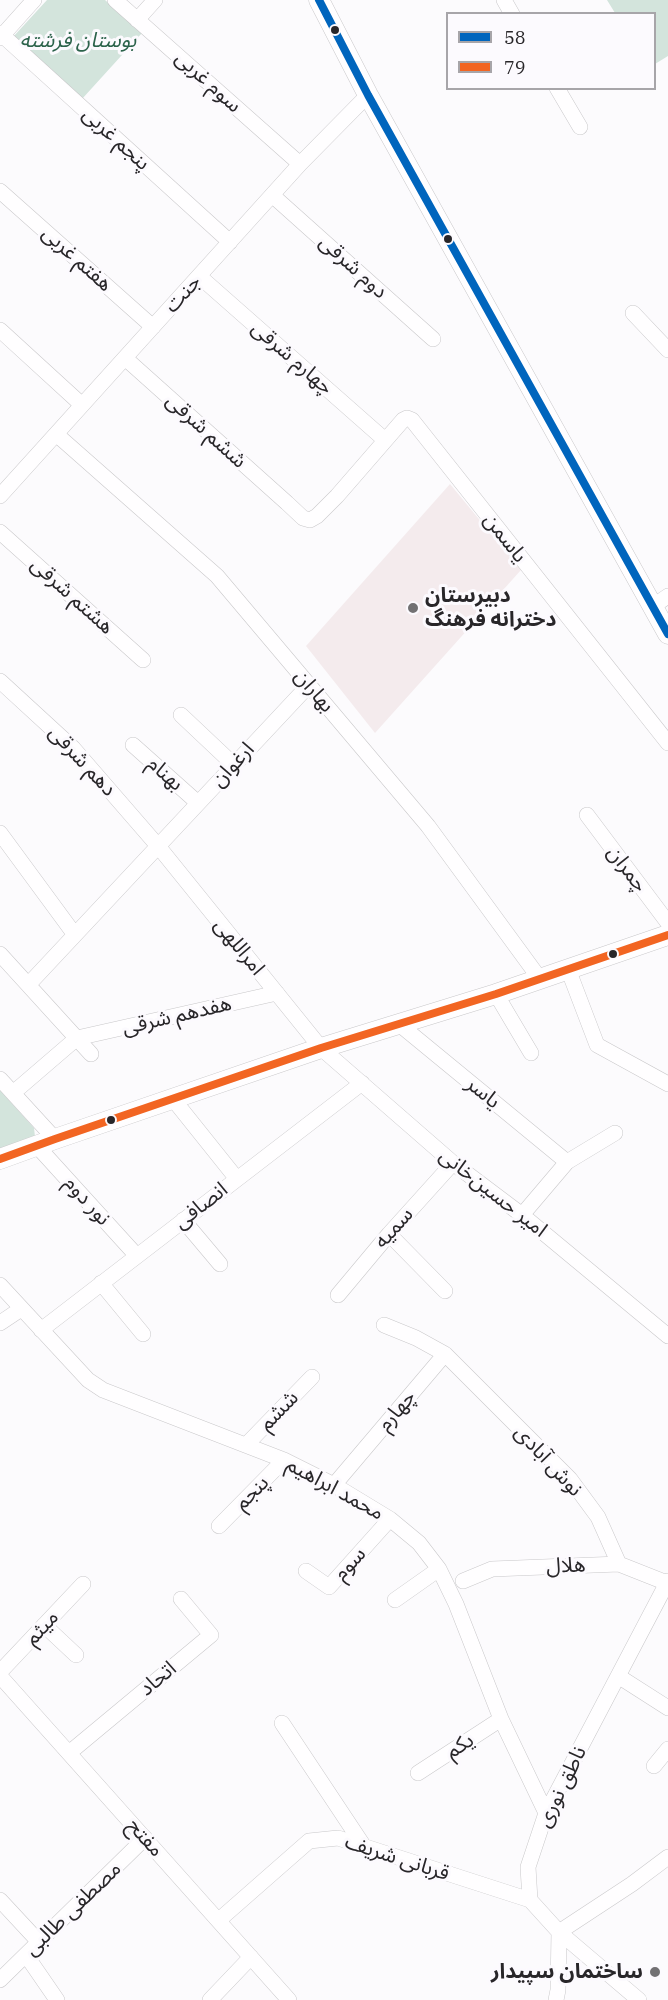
<!DOCTYPE html>
<meta charset="utf-8">
<style>
body{margin:0}
#map{position:relative;width:668px;height:2000px;overflow:hidden;background:#fcfbfd;font-family:"IBM Plex Serif",serif}
canvas{display:block}
.legend{position:absolute;left:446px;top:12px;width:210px;height:78px;box-sizing:border-box;background:#fcfafe;border:2px solid #a7a5a9;margin:0;padding:8px 10px;list-style:none;font-size:18px;color:#282629}
.legend li{display:flex;align-items:center;gap:12px;height:30px}
.legend b{width:30px;border:2px solid #a7a5a9}
</style>
<div id="map">
<canvas width="668" height="2000"></canvas>
<ul class="legend">
<li><b style="height:8px;background:#0065bd"></b>58</li>
<li><b style="height:8px;background:#f26522"></b>79</li>
</ul>
</div>
<script>
const context = document.querySelector('canvas').getContext('2d');
context.lineJoin = 'round';
function fill(path, color) { context.fillStyle = color; context.fill(path, 'evenodd'); }
function trace(path, color, width, dash) { context.strokeStyle = color; context.lineWidth = width; context.lineCap = dash ? 'butt' : 'round'; context.setLineDash(dash || []); context.stroke(path); }
function write(font, color, halo, rows, align = 'center') {
  context.font = font + ' "IBM Plex Serif","Noto Sans Arabic",serif'; context.lineWidth = 6; context.setLineDash([]); context.textBaseline = 'middle'; context.strokeStyle = halo; context.fillStyle = color; for (const [text, x, y, turn = 0] of rows) {
    context.save(); context.translate(x, y); context.rotate((+turn || 0) * Math.PI / 180); context.textAlign = isNaN(turn) ? turn : align; if (halo) context.strokeText(text, 0, 0); context.fillText(text, 0, 0); context.restore();
  }
}
fill(new Path2D(`
 M450 484 521 570 375 733 306 646Z`), '#f4ebed');
fill(new Path2D(`
 M47 0H105L142 33 82 99 13 37Z
 M607 0H668V56L655 64 654 14 615 13Z
 M0 1090 34 1128 35 1137 0 1150Z`), '#d3e4dc');
const minor = new Path2D(`
 M115 0 300 164
 M504 0 512 14
 M137 20 155 0
 M0 33 230 242
 M0 38 34 0
 M557 88 580 127
 M0 191 153 327
 M272 195 433 339
 M199 276 385 440
 M633 313 668 350
 M0 330 82 405
 M125 358 287 503 303 518 310 520 317 516 337 496 403 420 407 418 412 420 668 743
 M56 434 217 576 428 826 540 979
 M0 496 300 164 368 95
 M0 532 143 660
 M652 607 668 596
 M0 681 73 748 158 846 321 1048 453 1163 522 1215 668 1336
 M181 715 234 765
 M133 745 198 803
 M587 815 668 923
 M0 833 75 935
 M0 954 91 1054
 M568 969 597 1045 668 1084
 M28 985 309 685
 M496 994 531 1053
 M399 1024 567 1162
 M0 1079 55 1139
 M13 1093 77 1038 277 993
 M173 1099 237 1179
 M37 1146 137 1256
 M522 1215 567 1162 615 1133
 M183 1220 220 1264
 M389 1234 445 1291
 M101 1283 143 1334
 M0 1285 88 1380 103 1390 284 1460 334 1485 390 1519 419 1543 439 1569 456 1604 501 1719 546 1813
 M338 1295 389 1234 453 1163
 M0 1323 21 1309
 M384 1325 416 1338 445 1354
 M41 1330 362 1083
 M246 1445 312 1377
 M334 1485 445 1354 570 1479 598 1517 619 1564
 M219 1526 284 1460
 M306 1571 329 1587 390 1519
 M463 1581 492 1569 619 1564 667 1583
 M395 1600 439 1569
 M44 1625 76 1655
 M0 1672 83 1584
 M0 1676 289 2000
 M618 1676 668 1708
 M282 1723 365 1848
 M69 1753 211 1635 181 1599
 M654 1766 668 1749
 M418 1773 501 1719
 M0 1900 39 1942
 M219 1920 309 1841 338 1838 530 1900
 M26 1955 57 2000
 M0 1980 145 1838
 M210 2000 251 1957
 M556 2000 558 1990 559 1932 530 1900 528 1867 546 1813 668 1581
 M639 2000 559 1932 632 1884 668 1857`);
const major = new Path2D(`
 M319 0 368 95 668 634
 M0 1159 55 1139 321 1048 496 994 668 935`);
trace(minor, '#c9c8ca', 16);
trace(major, '#c9c8ca', 21);
trace(minor, '#fffeff', 15);
trace(major, '#fffeff', 20);
trace(new Path2D(`
 M319 0 368 95 668 634`), '#0065bd', 8);
trace(new Path2D(`
 M0 1159 55 1139 321 1048 496 994 668 935`), '#f26522', 8);
for (const [x, y, r, color] of [
 [335,30,5,"#282629"],
 [448,239,5,"#282629"],
 [413,608,6,"#727173"],
 [613,954,5,"#282629"],
 [111,1120,5,"#282629"],
 [655,1972,6,"#727173"]
]) { const dot = new Path2D(); dot.arc(x, y, r, 0, 2 * Math.PI); context.fillStyle = color; context.fill(dot); trace(dot, '#fcfafe', 2); }
write('italic 21px', '#2c634b', '#fcfafe', [
 ["بوستان فرشته",78,41]
]);
write('21px', '#282629', '#fcfafe', [
 ["سوم غربی",208,82,42],
 ["پنجم غربی",116,139,42],
 ["هفتم غربی",77,259,42],
 ["دوم شرقی",353,267,42],
 ["جنت",183,294,-48],
 ["چهارم شرقی",292,358,41],
 ["ششم شرقی",206,431,42],
 ["یاسمن",505,538,52],
 ["هشتم شرقی",72,596,42],
 ["بهاران",314,691,50],
 ["دهم شرقی",82,761,47],
 ["ارغوان",233,765,-47],
 ["بهنام",165,774,41],
 ["چمران",627,869,53],
 ["امراللهی",239,947,51],
 ["هفدهم شرقی",177,1016,-13],
 ["یاسر",483,1093,39],
 ["امیر حسین‌خانی",493,1193,38],
 ["نور دوم",87,1201,48],
 ["انصافی",201,1206,-38],
 ["سمیه",394,1228,-48],
 ["ششم",279,1411,-46],
 ["چهارم",397,1411,-50],
 ["نوش آبادی",548,1461,47],
 ["محمد ابراهیم",335,1489,29],
 ["پنجم",252,1493,-45],
 ["سوم",350,1564,-48],
 ["هلال",566,1566,-2],
 ["میثم",42,1628,-47],
 ["اتحاد",158,1679,-40],
 ["یکم",460,1746,-33],
 ["ناطق نوری",562,1787,-64],
 ["مفتح",145,1838,48],
 ["قربانی شریف",397,1858,18],
 ["مصطفی طالبی",73,1909,-44]
]);
write('bold 21px', '#282629', '#fcfafe', [
 ["دبیرستان",425,596],
 ["دخترانه فرهنگ",425,620],
 ["ساختمان سپیدار",643,1972,"right"]
], 'left');
</script>
